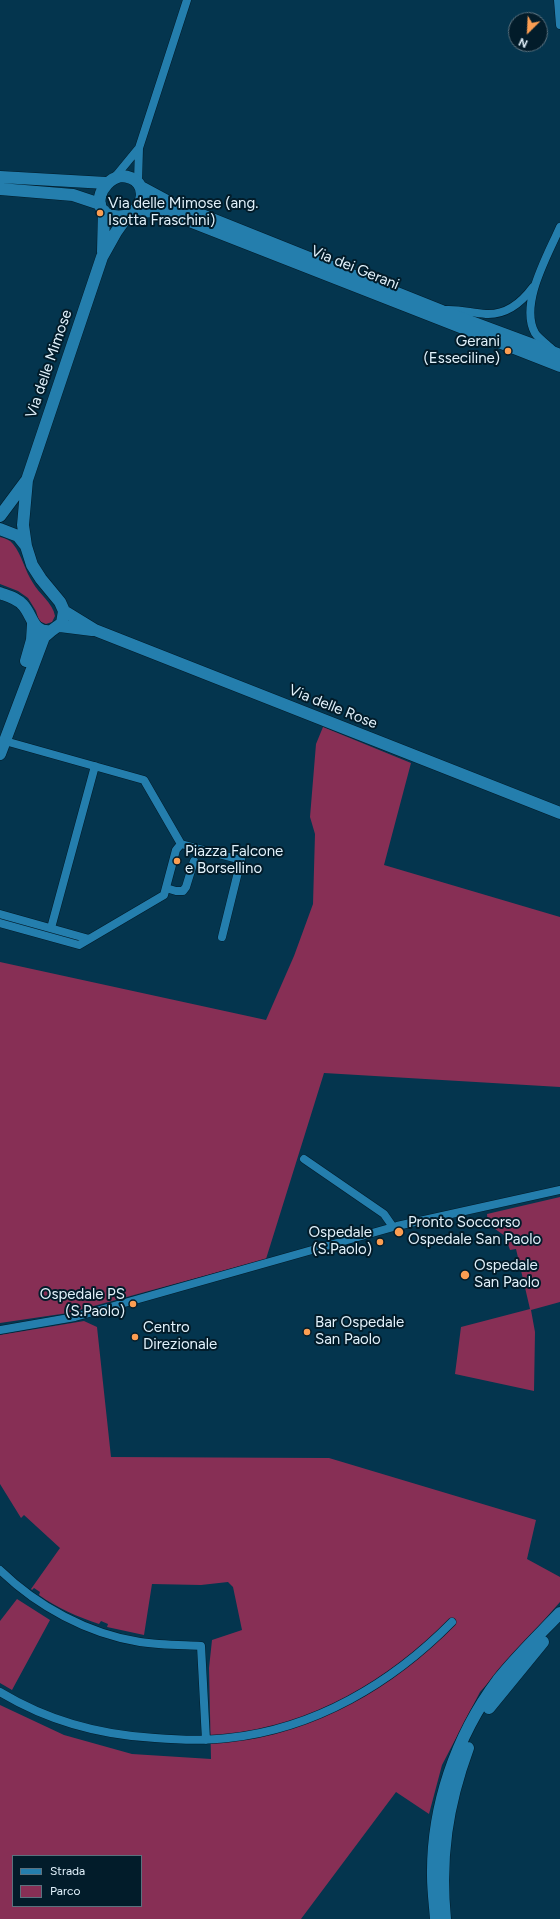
<!DOCTYPE html>
<style>
body{margin:0}
#map{position:relative;width:560px;height:1919px;overflow:hidden;background:#04354e;font-family:Figtree,sans-serif}
canvas{display:block}
.legend{position:absolute;left:12px;top:1855px;width:130px;height:52px;box-sizing:border-box;background:#021c2a;border:1px solid #5b717e;margin:0;padding:5px 7px;list-style:none;font-size:12px;color:#e1f1fb}
.legend li{display:flex;align-items:center;gap:8px;height:20px}
.legend b{width:20px;border:1px solid #5b717e}
.north{position:absolute;left:508px;top:12px;width:40px;height:40px;box-sizing:border-box;background:#021c2a;border:1px solid #5b717e;border-radius:50%;rotate:204deg;font-size:11px;font-weight:700;line-height:16px;text-align:center;color:#e1f1fb}
.north::after{content:'';display:block;margin:auto;width:14px;height:18px;background:#fc9e52;clip-path:polygon(50% 0,100% 100%,50% 72%,0 100%)}
</style>
<div id="map">
<canvas width="560" height="1919"></canvas>
<ul class="legend">
<li><b style="height:5px;background:#247ead"></b>Strada</li>
<li><b style="height:11px;background:#872f55"></b>Parco</li>
</ul>
<div class="north">N</div>
</div>
<script>
const context = document.querySelector('canvas').getContext('2d');
context.lineJoin = 'round';
function fill(path, color) { context.fillStyle = color; context.fill(path, 'evenodd'); }
function trace(path, color, width, dash) { context.strokeStyle = color; context.lineWidth = width; context.lineCap = dash ? 'butt' : 'round'; context.setLineDash(dash || []); context.stroke(path); }
function write(font, color, halo, rows, align = 'center') {
  context.font = font + ' Figtree,sans-serif'; context.lineWidth = 4; context.setLineDash([]); context.textBaseline = 'middle'; context.strokeStyle = halo; context.fillStyle = color; for (const [text, x, y, turn = 0] of rows) {
    context.save(); context.translate(x, y); context.rotate((+turn || 0) * Math.PI / 180); context.textAlign = isNaN(turn) ? turn : align; if (halo) context.strokeText(text, 0, 0); context.fillText(text, 0, 0); context.restore();
  }
}
fill(new Path2D(`
 M0 537C5 538 10 540 13 544 22 555 25 571 33 583 39 594 53 603 55 616L52 622 46 624 39 621 36 611 28 598 18 591 0 584Z
 M323 727 411 763 384 865 560 917V1087L324 1073 266 1259 68 1313 0 1323V962L266 1020 294 956 313 904 315 834 310 817 316 744Z
 M560 1197V1302L531 1310 535 1332 534 1391 455 1374 461 1327 530 1309 516 1249 510 1250 505 1236 488 1224 487 1214Z
 M84 1321 97 1327 111 1457 329 1458 536 1520 527 1559 560 1577V1602L480 1692 442 1765 429 1814 396 1792 301 1919H0V1705L64 1735 132 1754 211 1759 209 1668 212 1640 242 1630 233 1587 228 1582 201 1585 152 1584 144 1635 107 1627 108 1624 101 1621 99 1624C78 1617 57 1608 39 1595L40 1592 34 1588 32 1590 31 1589 60 1548 24 1515 21 1518 0 1484V1335ZM13 1856H141V1906H13Z
 M17 1599 50 1620 12 1690 0 1683V1621Z`), '#872f55');
const street = new Path2D(`
 M558 0 560 25
 M115 177 138 149
 M138 182 139 148 187 0
 M445 310C460 309 471 313 486 314 506 315 522 302 533 287
 M553 350C548 345 539 339 535 333 519 304 548 255 560 227
 M5 741 144 780 181 844 241 860 222 937
 M166 888 176 891H183L186 887 194 861
 M0 914 89 939
 M0 923 79 945 164 895 176 850 181 844
 M51 928 95 766
 M304 1159 384 1214 393 1227
 M0 1330 75 1317 397 1226 560 1190
 M0 1570C37 1606 88 1634 140 1642 160 1645 181 1645 201 1646L206 1740
 M0 1692C48 1721 100 1735 155 1738 180 1740 204 1741 228 1738 315 1729 392 1683 452 1622`);
const secondary = new Path2D(`
 M121 176C155 177 144 222 113 216 90 212 99 181 121 176Z
 M0 177 106 183
 M141 187 167 201 442 311 560 355
 M0 189 73 195 100 204
 M135 212 160 211 174 215 560 366
 M103 252 104 211
 M0 516 26 481
 M0 529 18 536 26 546 32 565 41 579 60 602 64 611 62 623 51 631C32 633 33 616 23 605 17 598 8 596 0 593
 M26 546 23 525 27 480 102 257 116 232 128 215
 M64 611 95 630 560 813
 M60 626 92 630
 M26 661 32 640 33 624
 M0 754 41 645 44 637 51 631
 M489 1708 543 1642
 M436 1919C435 1905 433 1891 433 1876 432 1807 456 1736 498 1680 517 1656 539 1635 560 1613
 M445 1919C439 1858 447 1805 468 1748`);
trace(street, '#021c2a', 9);
trace(secondary, '#021c2a', 13);
trace(street, '#247ead', 8);
trace(secondary, '#247ead', 12);
for (const [x, y, r, color] of [
 [100,213,4,"#fc9e52"],
 [508,351,4,"#fc9e52"],
 [177,861,4,"#fc9e52"],
 [399,1232,5,"#fc9e52"],
 [380,1242,4,"#fc9e52"],
 [465,1275,5,"#fc9e52"],
 [133,1304,4,"#fc9e52"],
 [307,1332,4,"#fc9e52"],
 [135,1337,4,"#fc9e52"]
]) { const dot = new Path2D(); dot.arc(x, y, r, 0, 2 * Math.PI); context.fillStyle = color; context.fill(dot); trace(dot, '#021c2a', 1.5); }
write('15px', '#e1f1fb', '#021c2a', [
 ["Via delle Mimose (ang.",108,204],
 ["Isotta Fraschini)",108,221],
 ["Gerani",500,342,"right"],
 ["(Esseciline)",500,359,"right"],
 ["Piazza Falcone",185,852],
 ["e Borsellino",185,869],
 ["Pronto Soccorso",408,1223],
 ["Ospedale San Paolo",408,1240],
 ["Ospedale",372,1233,"right"],
 ["(S.Paolo)",372,1250,"right"],
 ["Ospedale",474,1266],
 ["San Paolo",474,1283],
 ["Ospedale PS",125,1295,"right"],
 ["(S.Paolo)",125,1312,"right"],
 ["Bar Ospedale",315,1323],
 ["San Paolo",315,1340],
 ["Centro",143,1328],
 ["Direzionale",143,1345]
], 'left');
write('15px', '#e1f1fb', '#021c2a', [
 ["Via dei Gerani",355,268,22],
 ["Via delle Mimose",49,364,-71],
 ["Via delle Rose",333,707,22]
]);
</script>
